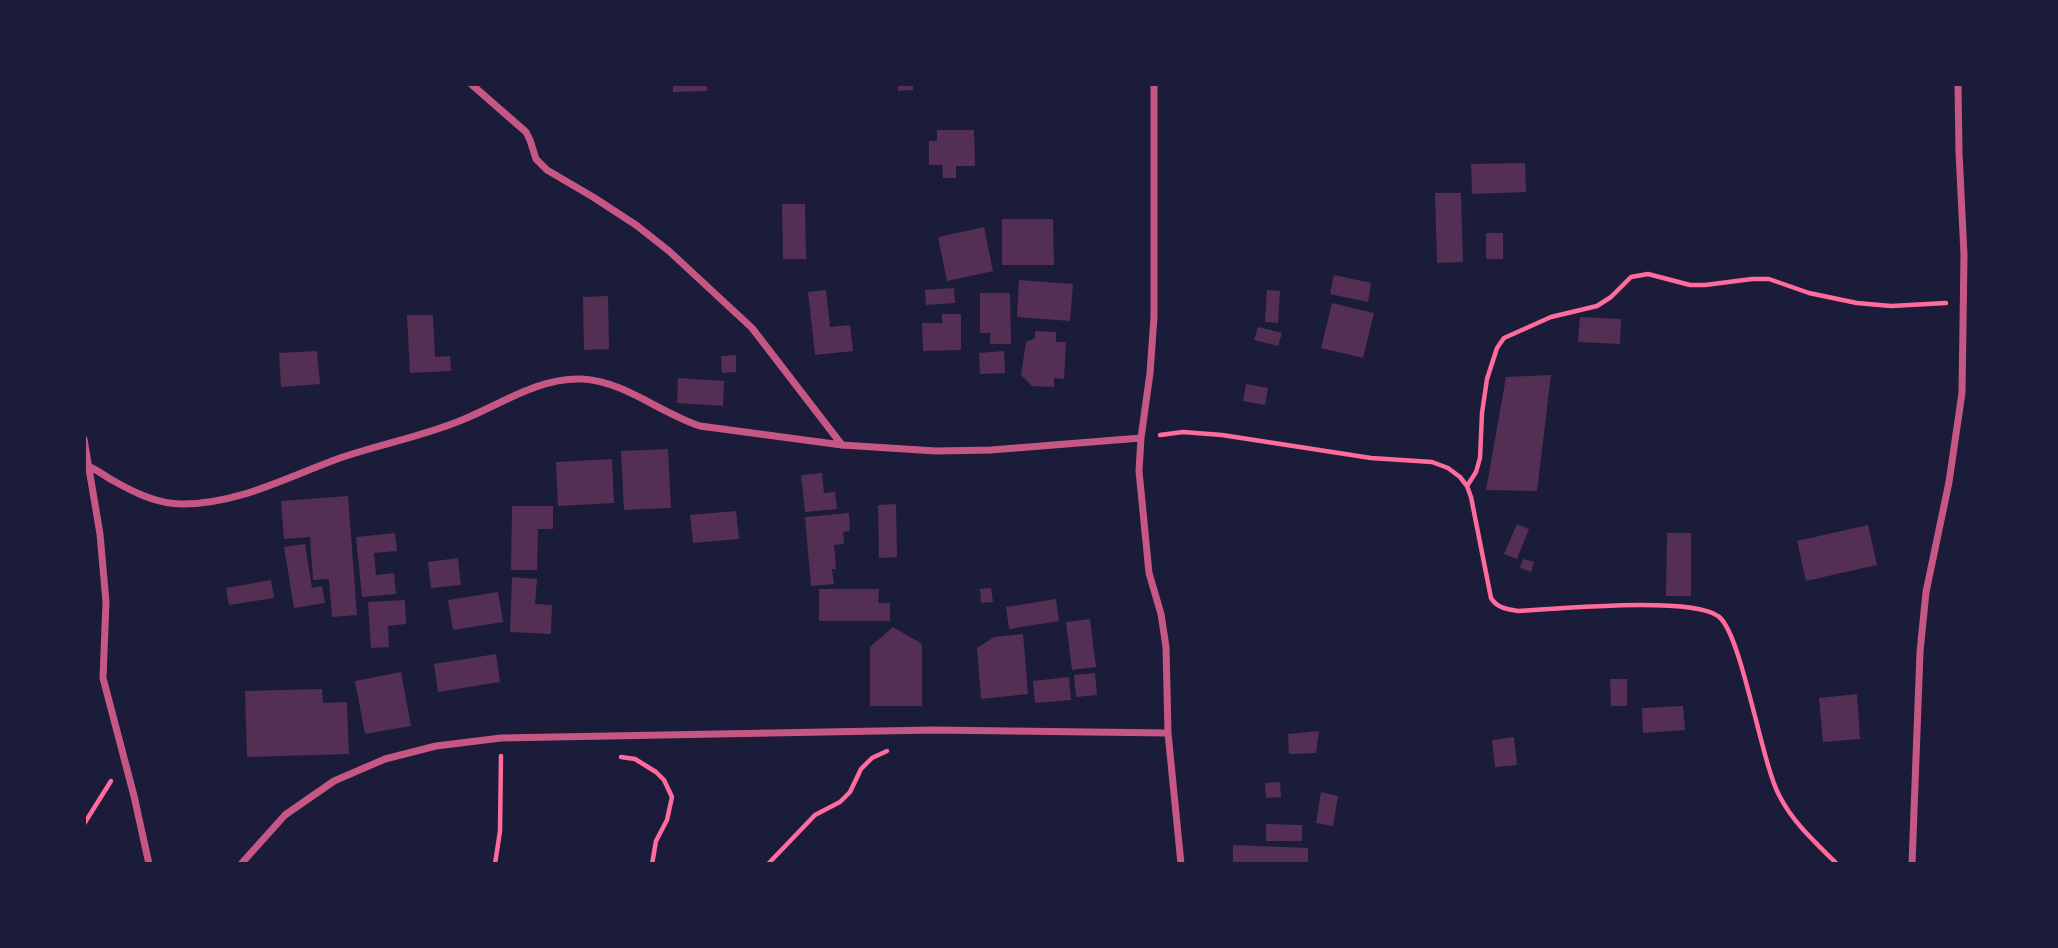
<!DOCTYPE html>
<style>
body{margin:0}
#map{position:relative;width:2058px;height:948px;overflow:hidden;background:#1b1b3a;font-family:Mulish,sans-serif}
canvas{display:block}
.frame{position:absolute;inset:0;border:86px solid #1b1b3a;pointer-events:none}
</style>
<div id="map">
<canvas width="2058" height="948"></canvas>
<div class="frame"></div>
</div>
<script>
const context = document.querySelector('canvas').getContext('2d');
context.lineJoin = 'round';
function fill(path, color) { context.fillStyle = color; context.fill(path, 'evenodd'); }
function trace(path, color, width, dash) { context.strokeStyle = color; context.lineWidth = width; context.lineCap = dash ? 'butt' : 'round'; context.setLineDash(dash || []); context.stroke(path); }
fill(new Path2D(`
 M673 84H707V91L673 92Z
 M898 84H913V90L898 91Z
 M937 130H974L975 166H956V178H943L942 165H929V141H937Z
 M1525 163 1526 192 1472 194 1471 164Z
 M1435 193H1461L1463 262 1437 263Z
 M782 204H805L806 259H783Z
 M1002 219H1053L1054 265H1002Z
 M984 227 993 271 947 281 938 237Z
 M1486 233H1503V259H1486Z
 M1334 275 1371 283 1368 302 1330 294Z
 M1019 280 1073 284 1070 321 1017 317Z
 M954 288 955 303 926 305 925 290Z
 M826 290 830 327 850 325 853 351 815 355 808 292Z
 M1267 290 1280 291 1278 323 1265 322Z
 M980 293H1010L1011 344H990V333H980Z
 M608 296 609 349 584 350 583 297Z
 M1332 303 1374 313 1363 358 1321 348Z
 M942 314H961V350L923 351 922 323H942Z
 M407 315H433L435 357 450 356 451 371 410 373Z
 M1580 317 1621 319 1620 344 1578 342Z
 M1258 327 1282 333 1278 346 1254 340Z
 M1035 331 1056 332V342H1066L1064 379 1054 378V387L1032 386 1021 375 1026 342 1035 338Z
 M317 351 320 384 281 387 279 353Z
 M1004 351 1005 373 980 374 979 353Z
 M736 355V372L722 373 721 356Z
 M1551 375 1537 491 1486 490 1506 377Z
 M678 378 724 381 723 406 677 403Z
 M1246 384 1268 388 1265 405 1243 401Z
 M668 449 671 508 624 510 621 451Z
 M612 459 614 503 558 506 556 462Z
 M822 473 824 493 835 492 837 509 805 512 801 475Z
 M348 496 357 615 332 617 329 579 313 580 310 537 284 539 281 501Z
 M896 504 897 557 879 558 878 505Z
 M512 506H553V529H538L537 570H511Z
 M736 511 739 539 693 543 690 515Z
 M849 513 850 531 843 532 844 544 834 545 836 569H832L834 584 811 586 805 517Z
 M1517 524 1529 529 1517 559 1504 554Z
 M1868 525 1877 565 1806 581 1797 541Z
 M395 533 397 551 374 553 376 575 394 573 396 594 362 597 356 537Z
 M1667 533H1691V596H1666Z
 M305 544 312 588 322 586 325 603 294 608 284 547Z
 M458 558 461 585 431 588 428 562Z
 M1523 559 1534 562 1531 572 1520 568Z
 M512 577 537 579 535 604 552 605 551 634 510 632Z
 M271 580 274 598 229 605 226 588Z
 M991 588 993 602 981 603 980 589Z
 M819 589H879L878 603H890V621H819Z
 M498 592 503 622 453 630 448 600Z
 M1056 599 1059 621 1009 629 1006 607Z
 M405 600 406 624 388 626 389 647 371 648 368 602Z
 M1090 619 1096 667 1072 670 1066 622Z
 M893 627 922 644V706H870V647Z
 M1023 634 1028 694 981 699 977 648 994 637Z
 M496 654 500 682 438 692 434 664Z
 M401 672 411 726 365 734 355 681Z
 M1095 673 1097 695 1076 697 1074 675Z
 M1069 677 1071 700 1035 703 1033 681Z
 M1610 679H1627V706H1611Z
 M322 689 323 703 347 702 349 754 247 757 245 691Z
 M1857 694 1860 739 1823 742 1819 698Z
 M1683 706 1685 730 1643 733 1642 708Z
 M1319 731 1316 753 1289 754 1288 734Z
 M1514 737 1517 765 1495 767 1492 740Z
 M1280 782 1281 797 1266 798 1265 783Z
 M1321 792 1338 796 1333 826 1316 823Z
 M1266 824 1302 825V841H1266Z
 M1233 845 1308 848V864H1233Z`), '#542f53');
trace(new Path2D(`
 M1160 435 1183 432 1222 435 1371 458 1432 462 1448 468 1460 477 1467 486 1471 497 1491 598C1497 608 1507 609 1518 611 1557 609 1690 596 1718 616 1741 631 1761 761 1779 795 1793 823 1816 843 1837 864
 M1467 486 1476 472 1480 458 1482 413 1487 379 1497 348 1504 338 1551 317 1597 306 1611 297 1631 277 1648 274 1690 285H1705L1752 279H1769L1809 293 1857 303 1891 306 1946 303
 M621 757 635 759 656 772 664 780 672 797 667 820 656 841 652 864
 M84 824 111 781
 M495 864 500 831 501 756
 M768 864 815 815 840 802 850 792 861 769 872 758 887 751`), '#ff6b9d', 4.5);
trace(new Path2D(`
 M471 84 526 132 530 140 536 159 547 170 593 197 636 225 669 251 752 328 842 445
 M1154 84V317L1150 373 1141 438 1139 471 1149 573 1161 614 1166 647 1168 733 1181 864
 M84 439 100 534 106 602 103 678 134 796 149 864
 M84 465C94 467 103 475 112 480 133 492 157 504 182 504 239 504 287 477 340 458 378 445 419 437 457 422 497 407 537 377 582 379 624 381 660 413 700 426L842 445 936 451 991 450 1141 438
 M241 864 285 815 334 781 385 759 436 746 501 738 933 730 1168 733
 M1912 864 1920 652 1926 592 1949 482 1962 393 1964 255 1959 152 1958 84`), '#c65784', 7);
</script>
